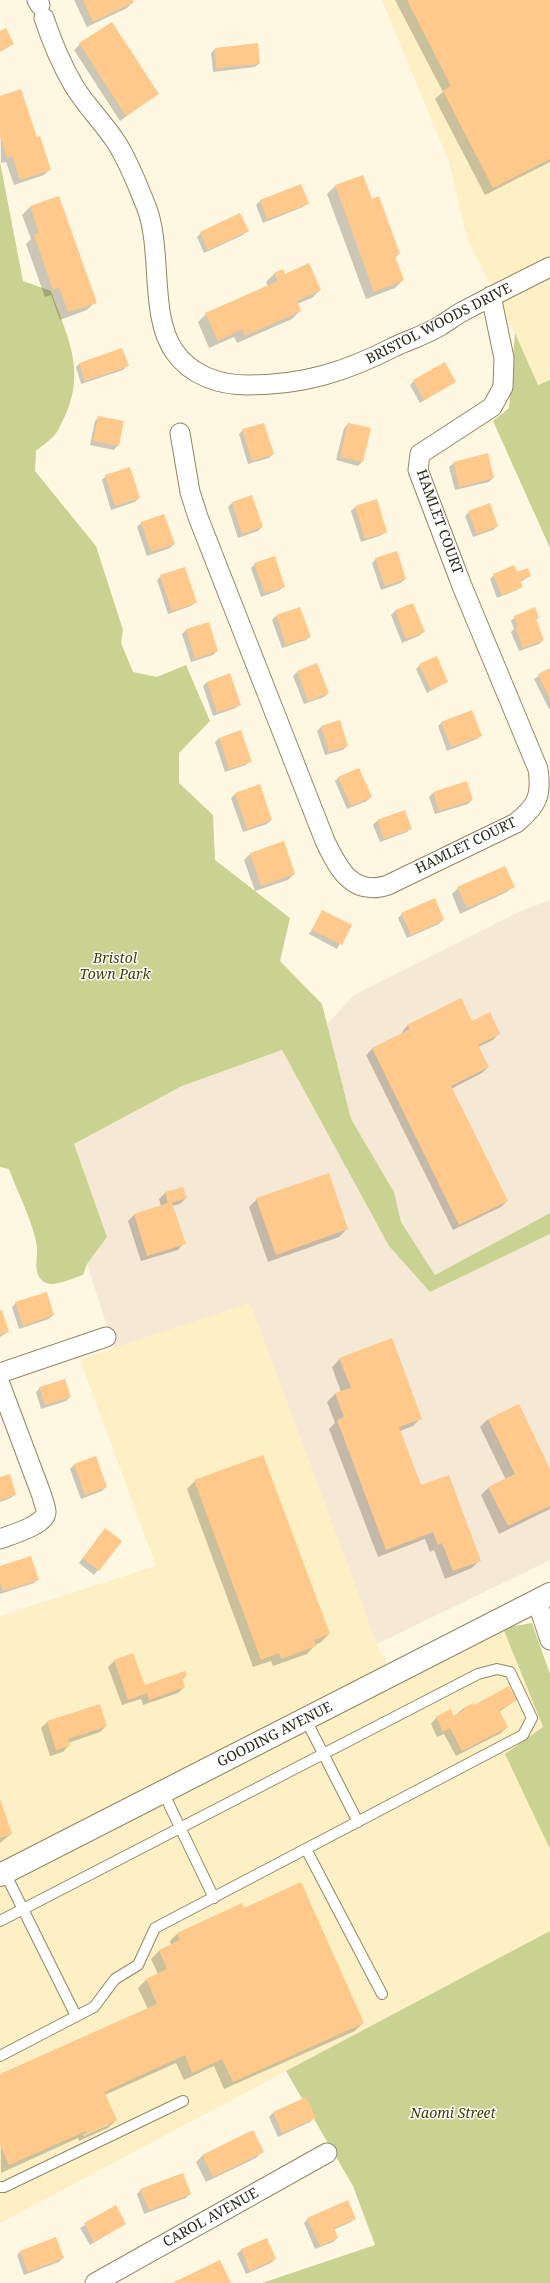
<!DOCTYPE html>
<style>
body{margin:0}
canvas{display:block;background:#fef8e2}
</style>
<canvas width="550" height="2283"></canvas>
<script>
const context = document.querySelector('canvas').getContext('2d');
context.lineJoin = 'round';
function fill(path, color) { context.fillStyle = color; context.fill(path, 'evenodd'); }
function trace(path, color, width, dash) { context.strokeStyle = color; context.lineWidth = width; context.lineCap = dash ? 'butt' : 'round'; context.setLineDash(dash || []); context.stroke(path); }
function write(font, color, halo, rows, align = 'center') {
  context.font = font + ' "Noto Serif",serif'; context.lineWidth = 3; context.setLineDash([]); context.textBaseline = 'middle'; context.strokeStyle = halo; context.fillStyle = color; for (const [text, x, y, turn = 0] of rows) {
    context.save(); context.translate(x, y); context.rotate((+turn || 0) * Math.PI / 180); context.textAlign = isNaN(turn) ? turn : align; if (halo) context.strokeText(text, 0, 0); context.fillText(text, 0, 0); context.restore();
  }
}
fill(new Path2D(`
 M382 0H550V380L538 385 515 333 467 238 449 162Z
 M250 1303 377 1644 396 1683 503 1628 543 1727 506 1754 550 1849V1931L0 2223V1616L156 1566 80 1359Z`), '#fdf0c4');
fill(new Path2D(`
 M550 900V1213L435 1275 401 1222 394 1192 351 1119 327 1024 354 995 523 910Z
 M282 1050 389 1246 430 1292 550 1234V1560L377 1644 250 1303 114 1348 87 1264 107 1237 74 1144 182 1086Z`), '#f5e8d4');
fill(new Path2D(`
 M0 162 23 281 51 291C70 344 89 376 58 430 54 438 43 445 36 451L35 471 96 546 123 630 121 643 133 672 157 677 186 665 210 721 179 753V783L213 815 215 860 290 918 280 961 322 1004 351 1119 394 1192 401 1222 435 1275 550 1213V1234L430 1292 389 1246 282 1050 182 1086 74 1144 107 1237 87 1264 83 1275C73 1278 54 1288 44 1282 32 1273 38 1259 37 1247 33 1221 18 1194 9 1169L0 1167Z
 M515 333 538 385 550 380V548L493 421 509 408Z
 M532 1623 550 1674V1849L505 1754 543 1727 503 1628Z
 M550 1931V2283H262L375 2245 353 2186 286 2071Z`), '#cad291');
fill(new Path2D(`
 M74 0H132L133 2 127 8 87 27Z
 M395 0H550V162L485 195 435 99 443 92Z
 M0 32 13 44 0 52Z
 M80 44 157 94 120 121 74 50Z
 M257 44 259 63 255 67 213 72 211 53 215 49Z
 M0 97 50 169 44 175 14 185 6 162 1 163Z
 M335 186 371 201 399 253 395 258 403 280 395 288 366 299 327 194Z
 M59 197 95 302 87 310 60 320 51 295 45 297 26 244 31 239 22 215 30 207Z
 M260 201 307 203 303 207 263 223 256 205Z
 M247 231 243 235 204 253 197 237 201 233Z
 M282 270 285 275 320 290 312 298 297 304 300 311 292 319 237 343 234 337 209 348 198 322 206 314 268 286 266 282 274 274Z
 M80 363 127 366 123 370 81 384 76 367Z
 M414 381 455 382 420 403 410 385Z
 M99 417 118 445 114 450 90 445 95 421Z
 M348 424 370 429 362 462 358 466 336 460 344 428Z
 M243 430 273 454 269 458 248 464 239 434Z
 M454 463 493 478 489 482 455 490 449 467Z
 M106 476 139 498 135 502 111 510 102 480Z
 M252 497 262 527 258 531 238 538 228 507 232 503Z
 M376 500 386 531 382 535 361 542 351 511 355 507Z
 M469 512 497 526 493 530 473 537 465 516Z
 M164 515 174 544 170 548 147 556 137 527 141 523Z
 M376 559 405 579 401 583 381 590 372 563Z
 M255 564 284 586 280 590 261 597 251 568Z
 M516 573 530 576 520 582 521 586 517 590 497 598 490 579 494 575Z
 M161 576 195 602 191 606 168 614 157 580Z
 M413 605 423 632 419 636 402 643 391 615 395 611Z
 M300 608 310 636 306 640 282 648 272 620 276 616Z
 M515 617 538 618 535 621 543 640 539 644 519 651 511 632 514 629 511 621Z
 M208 623 217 651 213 655 191 662 182 634 186 630Z
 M420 665 447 682 427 693 416 669Z
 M550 669V709H549L534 679Z
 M297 672 328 693 324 697 304 704 293 676Z
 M207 682 240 704 236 708 213 716 203 686Z
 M339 721 347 746 343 750 325 755 317 731 321 727Z
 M442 722 481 735 477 739 447 751 438 726Z
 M219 738 250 761 246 765 225 772 215 742Z
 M339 777 371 797 367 801 347 809 335 781Z
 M466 782 472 800 468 804 435 814 429 797 433 793Z
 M259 785 271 820 267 824 243 832 231 798 235 794Z
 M404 812 411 828 407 832 380 842 373 825 377 821Z
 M250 854 294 874 288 880 255 891 244 860Z
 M513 886 507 892 460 914 452 894 458 888Z
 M323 911 351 925 337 949 309 934Z
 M402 914 443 920 439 924 407 938 398 918Z
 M471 1022 499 1033 493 1040 478 1047 488 1067 482 1073 451 1089 507 1201 501 1207 453 1230 366 1055 372 1049 403 1034 402 1032 408 1025Z
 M183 1188 186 1198 180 1204 172 1206 184 1243 178 1250 141 1261 128 1221 134 1215 161 1206 159 1199 165 1193Z
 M257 1199 347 1229 339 1237 268 1262 249 1207Z
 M16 1303 53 1315 49 1319 19 1329 12 1307Z
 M0 1311 8 1332 0 1337Z
 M340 1359 421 1418 413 1426 400 1431 420 1486 480 1560 472 1568 445 1579 434 1550 430 1552 425 1539 378 1557 329 1429 335 1423 327 1402 335 1394 341 1392 332 1367Z
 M40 1388 70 1397 66 1401 41 1409 36 1392Z
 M488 1419 550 1471V1509L499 1534 481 1495 489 1487 506 1480 480 1427Z
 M74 1465 106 1487 102 1491 81 1499 70 1469Z
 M0 1478 15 1494 11 1498 0 1502Z
 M195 1481 329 1634 321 1642 315 1645 307 1654 273 1666 271 1661 253 1667 187 1489Z
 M101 1534 121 1542 94 1575 79 1563Z
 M0 1567 38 1579 34 1583 0 1594Z
 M114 1661 144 1686 186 1676 182 1680 184 1687 178 1693 143 1705 141 1699 122 1705 108 1667Z
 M516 1700 499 1712 507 1727 501 1733 456 1756 444 1734 437 1737 431 1724 437 1717H453L464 1708Z
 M47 1722 106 1726 100 1732 68 1743 69 1745 63 1752 50 1756 41 1728Z
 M0 1802 11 1834 0 1843Z
 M178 1933 363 2023 355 2031 224 2089 214 2066 184 2080 176 2063 105 2095 116 2120 108 2128 79 2141 78 2138 1 2173 0 2075 148 2009 138 1988 146 1980 158 1974 151 1959 159 1951 171 1945 170 1941ZM108 2123V2125L83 2136V2135Z
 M305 2098 314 2118 310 2122 278 2137 269 2117 273 2113Z
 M262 2152 256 2158 206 2182 196 2162 202 2156Z
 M141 2190 190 2194 186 2198 144 2214 137 2194Z
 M115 2207 125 2224 90 2245 80 2228Z
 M355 2218 351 2222 333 2230 337 2238 333 2242 315 2249 304 2223 308 2219Z
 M266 2239 275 2259 271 2263 246 2274 237 2254 241 2250Z
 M21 2251 63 2258 59 2262 24 2275 17 2255Z`), '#0003');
fill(new Path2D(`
 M83 0H133L134 2 93 22Z
 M407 0H550V159L493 188 443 91 451 86Z
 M112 22 159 94 126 116 79 43Z
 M6 28 14 44 0 51V31Z
 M258 43 260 64 216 68 215 48Z
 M21 89 37 137 40 136 51 170 20 180 12 156 7 158 0 136V96Z
 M363 175 372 199 379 196 400 254 395 256 404 280 374 292 335 185Z
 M301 184 309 204 267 219 260 200Z
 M59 196 97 303 68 312 59 287 53 290 34 235 39 233 30 206Z
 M240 213 249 231 208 250 200 232Z
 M309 263 321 290 297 301 301 311 245 336 242 329 218 341 205 313 278 281 274 273 283 269 285 274Z
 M122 348 129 366 85 381 79 363Z
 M445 362 456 382 424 400 413 380Z
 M98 416 124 421 119 446 93 441Z
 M264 423 274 454 252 461 242 429Z
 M348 423 371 428 363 462 340 457Z
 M488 453 494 478 459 487 453 462Z
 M130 467 140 498 115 506 105 475Z
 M252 495 263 527 242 534 232 502Z
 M377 499 387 532 365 539 355 506Z
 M490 503 498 526 477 534 468 511Z
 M164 514 175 544 151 552 141 522Z
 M397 551 406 579 385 586 375 558Z
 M275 556 285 587 265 593 254 563Z
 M514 565 517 572 528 568 531 576 520 580 523 587 502 595 493 574Z
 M185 567 197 603 172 611 160 575Z
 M413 603 425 632 406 639 395 610Z
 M300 607 311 637 286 645 276 615Z
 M535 607 539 618 536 619 544 640 523 648 515 627 518 626 514 616Z
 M209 622 218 651 195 659 186 629Z
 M437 656 448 682 431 690 419 664Z
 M317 663 329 693 308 701 297 671Z
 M550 668V699L538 674Z
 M230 673 241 705 217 712 207 682Z
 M472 710 482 736 451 747 441 722Z
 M340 720 348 746 329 752 321 726Z
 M241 730 252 762 229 769 219 738Z
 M359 768 372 797 351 806 338 777Z
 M467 781 473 800 439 811 433 792Z
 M260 784 272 820 247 829 235 793Z
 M405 810 412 829 384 839 377 820Z
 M284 841 295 874 261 886 250 853Z
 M505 866 515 887 467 908 457 887Z
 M435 898 444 920 411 935 401 913Z
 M322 910 352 925 342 945 312 930Z
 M461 998 472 1021 490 1012 500 1034 478 1045 489 1067 451 1086 508 1201 459 1225 372 1048 410 1029 407 1025Z
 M329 1173 348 1229 276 1255 256 1198Z
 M183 1187 187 1198 172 1203 186 1244 147 1256 134 1214 168 1203 165 1192Z
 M47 1292 54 1315 23 1326 15 1302Z
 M0 1310H2L9 1332 0 1335Z
 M392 1338 422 1419 399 1427 421 1485 449 1475 481 1561 453 1571 442 1543 438 1545 433 1532 386 1550 337 1420 344 1417 335 1393 351 1388 339 1358Z
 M65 1379 71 1397 45 1405 39 1387Z
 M519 1404 550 1469V1506L508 1526 488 1487 515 1474 488 1419Z
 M263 1455 330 1634 314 1640 316 1646 281 1659 279 1653 261 1660 194 1480Z
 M96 1456 107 1487 85 1495 74 1464Z
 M10 1474 16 1495 0 1500V1477Z
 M105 1528 122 1541 99 1571 83 1558Z
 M31 1556 39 1580 3 1591 0 1583V1566Z
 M133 1653 145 1685 185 1671 187 1676 182 1678 185 1687 149 1700 147 1693 128 1700 114 1660Z
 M509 1686 517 1700 499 1710 508 1727 462 1751 450 1728 443 1732 436 1717 450 1709 454 1716 464 1710 463 1708 473 1703 474 1705Z
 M100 1704 107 1726 68 1739 70 1746 56 1750 47 1721Z
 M0 1799 12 1834 0 1838Z
 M301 1882 364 2023 233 2082 222 2059 192 2073 185 2055 104 2092 117 2120 87 2134 86 2131 9 2165 0 2145V2074L157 2004 146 1979 167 1969 159 1950 180 1940 177 1933 242 1903 244 1908Z
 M306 2097 316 2118 282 2133 273 2112Z
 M253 2130 264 2152 213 2177 202 2155Z
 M183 2173 191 2194 149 2210 140 2189Z
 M348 2200 356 2219 334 2228 338 2238 320 2246 307 2218Z
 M116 2205 126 2224 94 2242 84 2223Z
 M56 2237 64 2258 28 2272 20 2251Z
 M267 2238 276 2259 250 2271 241 2249Z
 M220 2260 231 2283H172Z`), '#fec98a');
const service = new Path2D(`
 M306 1720 358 1822
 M163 1792 214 1898
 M306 1849 382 1994
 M5 1873 76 2016
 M0 1921 478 1674 497 1669 510 1672 532 1718 523 1735 155 1928 138 1965 115 1979 94 2007 0 2056
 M0 2187H4L183 2101`);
const minor = new Path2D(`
 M37 0 40 5
 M44 18C52 42 61 64 74 86 86 106 103 122 116 142 129 162 137 184 146 206 163 248 149 315 174 351 191 376 220 385 248 385 303 385 345 372 394 347 409 340 425 335 440 326 447 322 453 317 460 313 490 297 520 282 550 267
 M180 433 190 492 198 517 325 841C338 868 352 897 388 885L516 823C537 806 542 796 538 769L462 586 418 470 420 454 492 407 503 387 504 358 491 296
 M0 1373 106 1337
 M0 1384 42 1496C43 1501 46 1507 46 1512 46 1525 10 1535 0 1539
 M537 1601 550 1640
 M95 2283 327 2153`);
const secondary = new Path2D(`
 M0 1875 550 1594`);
trace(service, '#908664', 12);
trace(minor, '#908664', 21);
trace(secondary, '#908664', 24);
trace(service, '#fff', 10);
trace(minor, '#fff', 19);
trace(secondary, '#fff', 22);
write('14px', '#2a2618', '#fff', [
 ["BRISTOL WOODS DRIVE",439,324,-27],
 ["HAMLET COURT",439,522,70],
 ["HAMLET COURT",466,846,-26],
 ["GOODING AVENUE",275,1735,-27],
 ["CAROL AVENUE",211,2218,-29]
]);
write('italic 14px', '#3a3d00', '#fff', [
 ["Bristol",115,959],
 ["Town Park",115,975],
 ["Naomi Street",453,2114]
]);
</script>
